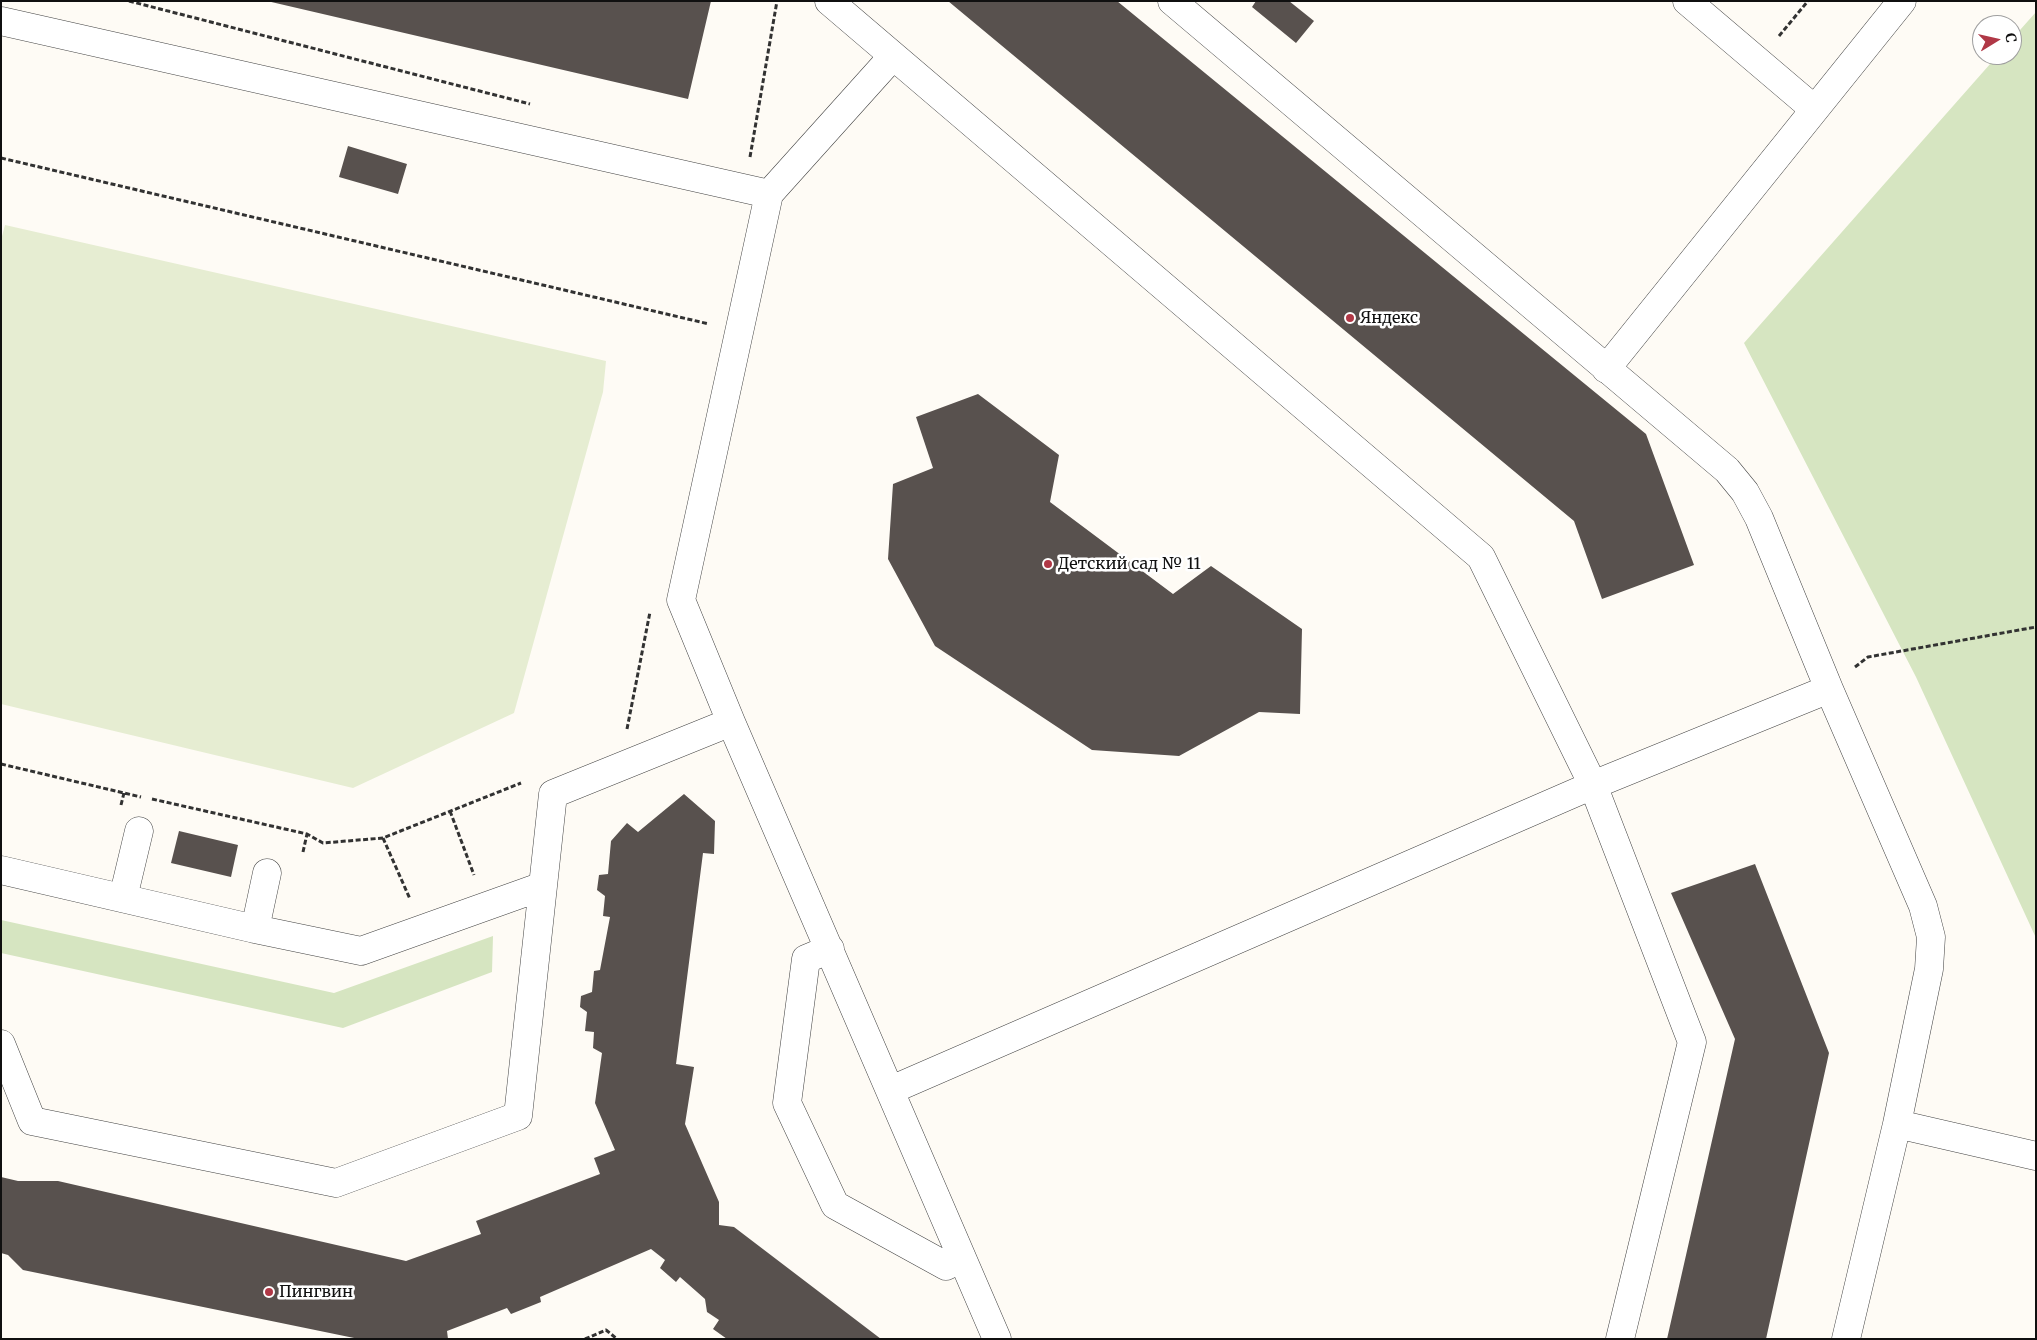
<!DOCTYPE html>
<meta charset="utf-8">
<style>
body{margin:0}
#map{position:relative;width:2037px;height:1340px;overflow:hidden;background:#fefbf5;font-family:Merriweather,serif}
canvas{display:block}
.frame{position:absolute;inset:0;border:2px solid #101010;pointer-events:none}
.north{position:absolute;left:1972px;top:15px;width:50px;height:50px;box-sizing:border-box;background:#fff;border:1px solid #9f9f9f;border-radius:50%;rotate:81deg;font-size:14px;font-weight:700;line-height:20px;text-align:center;color:#101010}
.north::after{content:'';display:block;margin:auto;width:18px;height:22px;background:#b03846;clip-path:polygon(50% 0,100% 100%,50% 72%,0 100%)}
</style>
<div id="map">
<canvas width="2037" height="1340"></canvas>
<div class="frame"></div>
<div class="north">С</div>
</div>
<script>
const context = document.querySelector('canvas').getContext('2d');
context.lineJoin = 'round';
function fill(path, color) { context.fillStyle = color; context.fill(path, 'evenodd'); }
function trace(path, color, width, dash) { context.strokeStyle = color; context.lineWidth = width; context.lineCap = dash ? 'butt' : 'round'; context.setLineDash(dash || []); context.stroke(path); }
function write(font, color, halo, rows, align = 'center') {
  context.font = font + ' Merriweather,serif'; context.lineWidth = 5; context.setLineDash([]); context.textBaseline = 'middle'; context.strokeStyle = halo; context.fillStyle = color; for (const [text, x, y, turn = 0] of rows) {
    context.save(); context.translate(x, y); context.rotate((+turn || 0) * Math.PI / 180); context.textAlign = isNaN(turn) ? turn : align; if (halo) context.strokeText(text, 0, 0); context.fillText(text, 0, 0); context.restore();
  }
}
fill(new Path2D(`
 M2036 12V938L1916 677 1744 343 1998 55H2012V39Z
 M1 920 334 993 493 936 492 972 343 1028 1 953Z`), '#d6e5c1');
fill(new Path2D(`
 M5 225 606 361 603 392 514 713 353 788 1 704V240Z`), '#e6edd2');
fill(new Path2D(`
 M267 1H711L688 99Z
 M948 1H1117L1646 434 1694 565 1602 599 1574 521Z
 M1256 1H1289L1314 21 1296 43 1252 7Z
 M348 146 407 164 398 194 339 177Z
 M978 394 1059 455 1050 502 1173 594 1211 566 1302 629 1300 714 1259 712 1179 756 1092 750 935 646 888 559 893 484 933 468 916 417Z
 M684 794 715 821 714 854 703 853 676 1064 694 1067 685 1124 719 1202V1225L734 1227 881 1339H727L713 1329 719 1320 707 1312 705 1299 680 1277 676 1282 660 1268 665 1260 651 1249 540 1297 541 1302 511 1314 507 1308 447 1331 448 1339H359L23 1270 8 1255 1 1253V1177L18 1181H58L406 1261 481 1234 476 1221 600 1174 594 1158 615 1150 595 1103 602 1053 593 1048 594 1032 585 1031 587 1012 580 1007 581 996 592 992 594 971 600 970 610 917 603 916 605 896 597 890 599 875 608 874 611 841 627 823 638 832Z
 M179 831 238 845 231 877 171 863Z
 M1755 864 1829 1053 1766 1339H1667L1735 1039 1671 893Z`), '#58514e');
const minor = new Path2D(`
 M829 1 1481 557 1593 785 1829 689 1759 518 1745 492 1727 470 1172 1
 M1687 1 1814 109
 M1 21 769 194 893 56
 M769 194 681 600 731 722 997 1339
 M1606 369 1902 1
 M1829 689 1923 906 1931 937 1929 969 1897 1124 2036 1156
 M1 870 255 929 361 951 543 886 553 794 731 722
 M123 898 139 831
 M255 929 267 873
 M830 949 806 959 787 1103 835 1205 946 1266 962 1258
 M1 1044 32 1121 336 1183 518 1116 543 886
 M891 1090 1593 785 1692 1042 1620 1339
 M1846 1339 1897 1124`);
trace(minor, '#434343', 29);
trace(new Path2D(`
 M129 1 530 104
 M1779 36 1808 1
 M750 157 777 1
 M1 158 709 324
 M1855 667 1868 657 2036 627
 M627 729 650 612
 M1 764 141 797
 M152 799 307 834 323 843 383 838 521 783
 M121 805 124 793
 M450 811 474 875
 M383 838 410 899
 M303 852 307 834
 M585 1339 606 1330 617 1339`), '#323232', 3, [5, 2.5]);
trace(minor, '#fff', 28);
for (const [x, y, r, color] of [
 [1350,318,5,"#b03846"],
 [1048,564,5,"#b03846"],
 [269,1292,5,"#b03846"]
]) { const dot = new Path2D(); dot.arc(x, y, r, 0, 2 * Math.PI); context.fillStyle = color; context.fill(dot); trace(dot, '#fff', 2); }
write('16px', '#101010', '#fff', [
 ["Яндекс",1360,318],
 ["Детский сад № 11",1058,564],
 ["Пингвин",279,1292]
], 'left');
</script>
